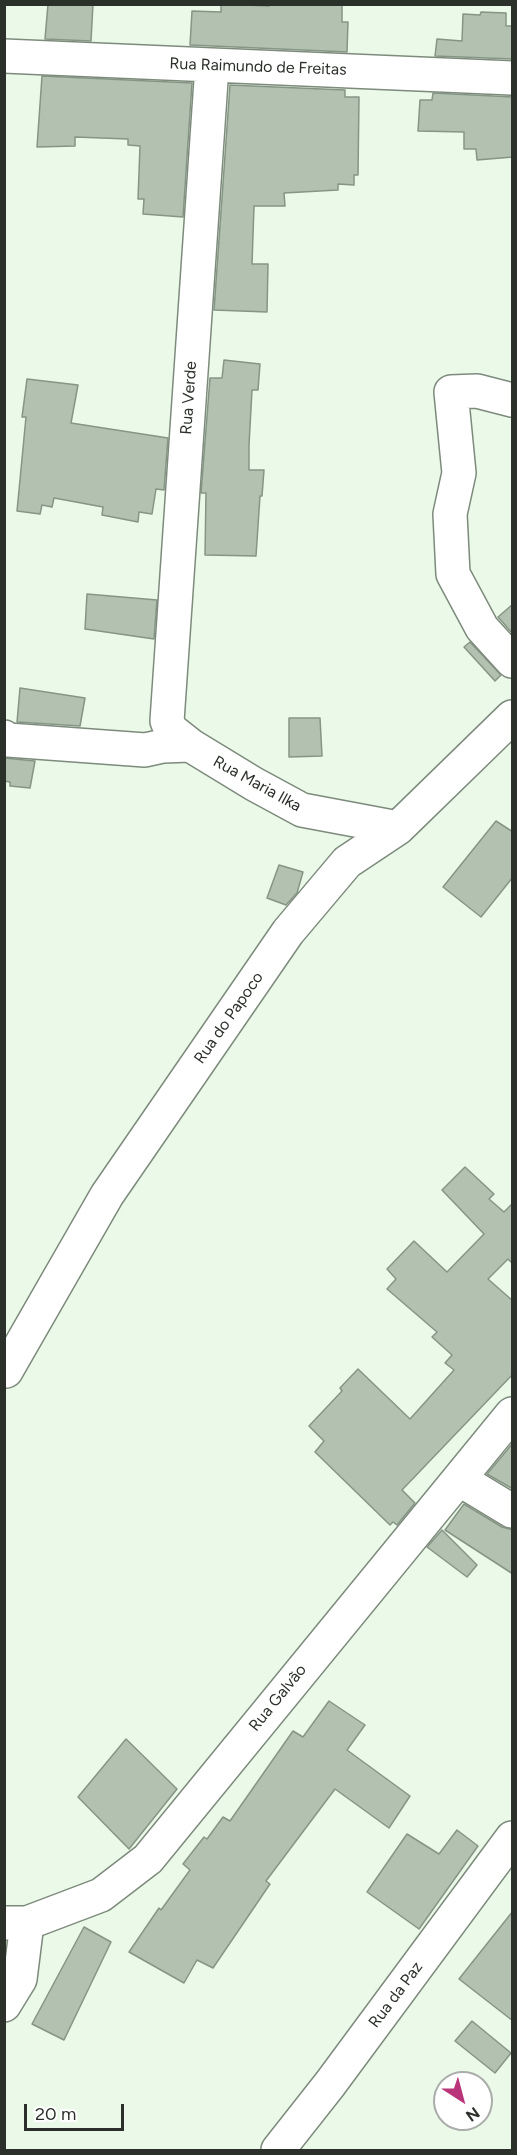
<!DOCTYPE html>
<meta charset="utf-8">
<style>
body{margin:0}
#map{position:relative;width:517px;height:2155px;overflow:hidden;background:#eaf9e8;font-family:Figtree,sans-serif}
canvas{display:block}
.frame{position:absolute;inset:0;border:6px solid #2b312a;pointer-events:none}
.north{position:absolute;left:433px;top:2071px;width:60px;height:60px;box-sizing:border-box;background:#fff;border:2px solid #aaadaa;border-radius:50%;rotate:144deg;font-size:16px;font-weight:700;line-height:24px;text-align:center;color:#2b312a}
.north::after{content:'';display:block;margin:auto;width:21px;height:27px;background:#b93479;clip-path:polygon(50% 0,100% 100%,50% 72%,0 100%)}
.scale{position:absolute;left:24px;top:2104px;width:100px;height:27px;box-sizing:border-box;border:3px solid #2b312a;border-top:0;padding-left:8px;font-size:18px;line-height:21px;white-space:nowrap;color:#2b312a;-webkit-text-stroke:4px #fff;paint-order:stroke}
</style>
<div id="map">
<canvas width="517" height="2155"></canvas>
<div class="frame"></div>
<div class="north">N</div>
<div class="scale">20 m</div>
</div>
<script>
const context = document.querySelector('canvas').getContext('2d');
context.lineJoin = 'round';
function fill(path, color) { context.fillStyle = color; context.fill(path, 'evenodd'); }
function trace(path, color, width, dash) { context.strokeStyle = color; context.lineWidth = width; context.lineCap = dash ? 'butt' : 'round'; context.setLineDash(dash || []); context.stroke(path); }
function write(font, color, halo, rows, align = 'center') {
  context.font = font + ' Figtree,sans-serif'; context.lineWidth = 6; context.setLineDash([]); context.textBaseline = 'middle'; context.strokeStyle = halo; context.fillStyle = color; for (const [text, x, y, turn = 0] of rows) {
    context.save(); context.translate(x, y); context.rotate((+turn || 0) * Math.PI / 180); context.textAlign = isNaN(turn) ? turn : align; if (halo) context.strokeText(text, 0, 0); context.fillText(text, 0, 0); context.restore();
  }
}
const building = new Path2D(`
 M48 4H93L91 41 45 39Z
 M221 4 269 6V4H342V22H348L347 52 190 45 192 11 221 12Z
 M481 12 506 13V26H513V59L435 56 437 39 462 41 463 14 480 15Z
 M42 76 192 83 183 217 143 214 144 199H138L140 146 128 145V139L75 137V146L37 147Z
 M230 85 345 90V97H359L358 175H354V185L338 184V190L284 193 285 206H254L252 264H268L267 312 214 310Z
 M433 93 513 97V157L477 160 476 149H464V132L418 131 420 100H432Z
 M224 360 260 364 258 390H252L249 445V470H264L262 496H260L256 556 205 555 206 493H201L210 378H222Z
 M27 379 78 385 71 423 168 438 164 490 156 489 152 514 139 512 138 522 102 515 103 507 54 498 52 507 42 505 40 514 17 511 26 417H22Z
 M87 594 157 600 154 639 85 629Z
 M513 604V634L498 617Z
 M470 642 501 675 495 681 464 647Z
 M20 688 85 698 80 726 17 722Z
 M289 718H320L322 756 289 757Z
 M4 758 35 761 30 788 10 786V782L4 781Z
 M496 821 513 832V877L481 917 443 887Z
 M279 865 303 872 297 893 286 905 267 898Z
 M465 1167 494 1194 489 1199 504 1212 513 1203V1264L508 1259 488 1279 513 1301V1374L402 1490 415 1503 397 1525 393 1522 390 1525 315 1452 324 1441 309 1426 342 1391 340 1388 358 1369 410 1419 454 1370 445 1363 452 1355 432 1337 437 1332 387 1289 396 1279 387 1269 414 1241 447 1272 484 1234 442 1190Z
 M513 1443V1489L487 1474Z
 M464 1504 502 1527 513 1530V1574L445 1530Z
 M442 1530 477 1565 467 1577 427 1547Z
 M329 1701 365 1725 347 1750 410 1796 389 1828 335 1789 266 1881 270 1884 213 1968 197 1960 184 1983 129 1952 159 1908 161 1910 190 1870 183 1864 204 1837 207 1839 223 1817 230 1821 293 1731 303 1737Z
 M126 1739 177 1789 129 1849 78 1797Z
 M457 1830 478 1846 419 1929 367 1892 407 1834 439 1854Z
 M513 1911V2021L459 1979Z
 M84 1927 111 1942 64 2040 32 2024Z
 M472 2021 511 2053 495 2073 455 2041Z`);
fill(building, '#b2c1b0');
trace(building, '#869585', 1.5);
const minor = new Path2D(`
 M4 56 512 78
 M212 66 167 721 171 730 190 745 254 784 302 810 398 828
 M512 400 477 391 451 392 459 473 450 514 453 574 482 628 512 661
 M4 737 8 740 145 750 163 746 190 745
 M6 1371 107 1195 288 932 347 862 398 828 512 717
 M459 1479 512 1511
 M4 1923H27L101 1895 148 1859 512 1414
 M4 2005 20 1979 27 1923
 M278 2150 330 2084 512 1838`);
trace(minor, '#7d8b7c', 36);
trace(minor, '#fff', 33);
write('16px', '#2b312a', '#fff', [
 ["Rua Raimundo de Freitas",258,67,2],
 ["Rua Verde",189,398,-86],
 ["Rua Maria Ilka",257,784,29],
 ["Rua do Papoco",229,1018,-55],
 ["Rua Galvão",278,1698,-51],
 ["Rua da Paz",396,1995,-53]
]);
</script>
